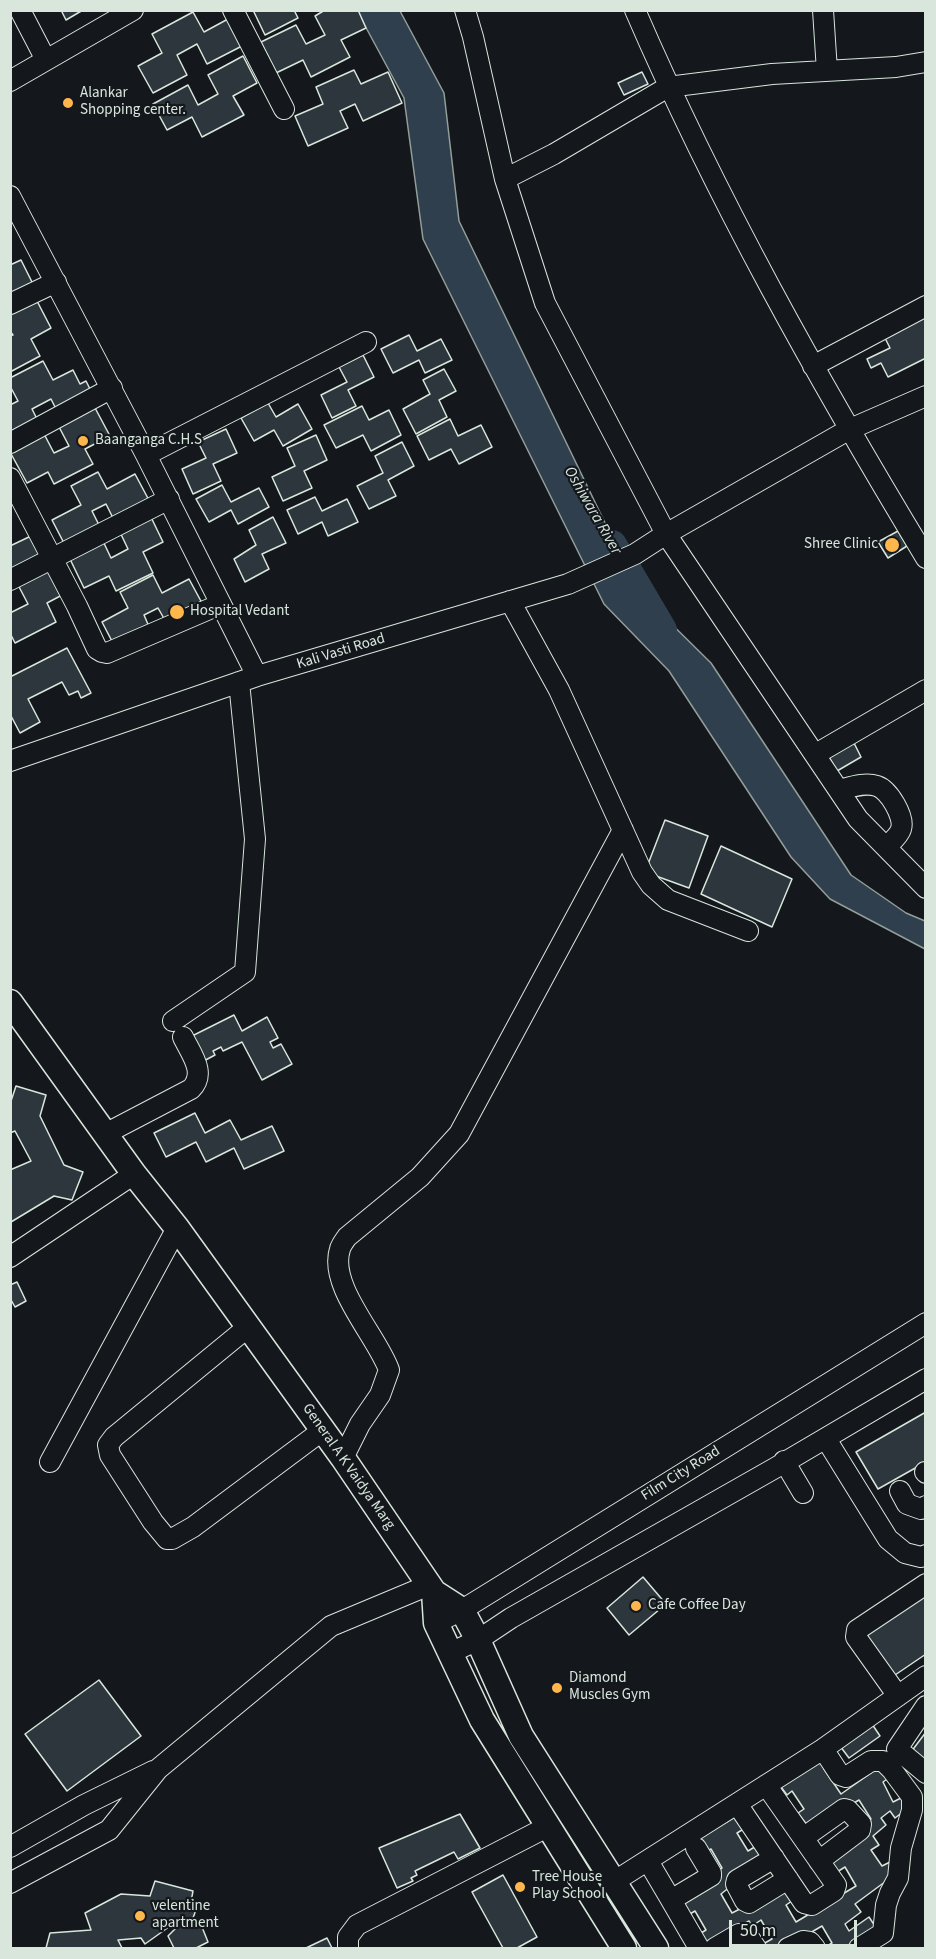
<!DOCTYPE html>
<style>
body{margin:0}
#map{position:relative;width:936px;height:1959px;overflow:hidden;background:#14181c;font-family:"Source Sans 3",sans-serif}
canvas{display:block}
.frame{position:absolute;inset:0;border:12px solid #d8e6dc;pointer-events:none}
.scale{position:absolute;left:729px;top:1920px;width:128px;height:27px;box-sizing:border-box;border:3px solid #d8e6dc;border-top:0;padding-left:8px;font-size:18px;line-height:21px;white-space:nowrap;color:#d8e6dc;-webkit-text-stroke:4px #14181c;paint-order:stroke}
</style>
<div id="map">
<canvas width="936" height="1959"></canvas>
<div class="frame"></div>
<div class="scale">50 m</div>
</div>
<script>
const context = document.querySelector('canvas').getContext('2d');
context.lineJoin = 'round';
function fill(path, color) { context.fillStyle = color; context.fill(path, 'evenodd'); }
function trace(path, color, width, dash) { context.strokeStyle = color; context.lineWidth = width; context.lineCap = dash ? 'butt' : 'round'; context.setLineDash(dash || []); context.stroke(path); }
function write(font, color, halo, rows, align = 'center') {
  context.font = font + ' "Source Sans 3",sans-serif'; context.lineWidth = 4.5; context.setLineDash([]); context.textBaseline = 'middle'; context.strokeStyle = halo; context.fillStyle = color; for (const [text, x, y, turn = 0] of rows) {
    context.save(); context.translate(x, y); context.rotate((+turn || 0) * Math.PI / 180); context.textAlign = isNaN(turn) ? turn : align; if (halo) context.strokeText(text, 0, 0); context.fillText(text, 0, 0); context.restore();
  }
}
const water = new Path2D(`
 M357 11H400L444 93 459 221 638 591 711 663 851 875 906 913 925 921V949L830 899 791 857 669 671 604 604 423 239 404 98Z`);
fill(water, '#2f3f4d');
trace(water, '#939e99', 1.5);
trace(new Path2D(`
 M612 545 662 630`), '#2f3f4d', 30);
const building = new Path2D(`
 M61 10H83L66 20Z
 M253 10H294L298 18 265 35Z
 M325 10H358L366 28 341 40 350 57 311 77 303 60 276 73 261 42 296 25 306 44 325 35 315 16Z
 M193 12 204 32 228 19 242 46 207 64 197 44 177 55 187 75 153 93 138 66 162 53 152 34Z
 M243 56 257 83 233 96 244 115 202 137 192 117 167 130 153 104 188 85 198 105 218 94 208 75Z
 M354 70 361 84 388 72 402 103 363 121 355 104 340 111 348 128 308 146 295 116 323 104 316 87Z
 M642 72 648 84 624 95 618 83Z
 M21 260 35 288 10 301V265Z
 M37 301 51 328 31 339 40 356 10 372V336L13 335 10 331V315Z
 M926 316V358L888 377 881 363 871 368 867 359 890 348 884 336Z
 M409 335 417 351 441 339 452 360 425 373 419 360 393 373 381 349Z
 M363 355 374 377 348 390 356 406 332 418 321 395 347 382 339 367Z
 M43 361 53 380 73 370 80 384 86 381 94 397 59 415 51 399 32 409 40 425 10 440V405L18 401 10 386V378Z
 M444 369 456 391 439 400 447 417 416 434 403 409 430 394 423 380Z
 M268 403 276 417 298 404 312 429 283 446 274 430 254 441 241 418Z
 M94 406 110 436 85 449 93 464 54 484 48 472 27 483 10 452 43 432 54 453 69 446 58 425Z
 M362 406 369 420 389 410 401 435 371 451 363 435 336 448 324 425Z
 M450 419 458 436 481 425 492 447 459 464 451 449 429 460 417 436Z
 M226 429 237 453 213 464 221 481 193 494 182 469 206 458 198 442Z
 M316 435 327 460 304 471 312 488 283 501 272 477 295 466 287 448Z
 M402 442 414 466 388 480 396 496 369 509 357 486 383 473 375 456Z
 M98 472 107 489 135 474 151 504 115 522 106 504 92 511 101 529 66 547 52 520 81 505 71 486Z
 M222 485 231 502 259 488 269 507 238 524 231 510 209 522 196 499Z
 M315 497 322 511 347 499 358 522 328 536 322 522 298 534 287 510Z
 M149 513 163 542 143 552 153 573 116 591 109 576 84 588 68 555 102 539 111 558 128 549 118 528Z
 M273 517 286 543 262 554 269 569 245 582 234 559 256 545 249 530Z
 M898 531 907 546 888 558 878 542Z
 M31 536 48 558 14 576 10 569V546Z
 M49 566 64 594 47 603 56 622 15 643 10 633V613L28 604 17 583Z
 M153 575 162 593 189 579 202 603 166 622 158 608 144 615 150 629 115 647 102 622 128 608 120 592Z
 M67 648 91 693 81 698 78 691 69 695 62 682 28 699 40 722 20 733 10 714V677Z
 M854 743 861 757 837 771 829 757Z
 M665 820 708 836 689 888 645 872Z
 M721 846 792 879 772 927 701 894Z
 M234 1015 242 1031 267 1017 278 1038 270 1042 273 1048 281 1044 292 1064 262 1080 242 1042 223 1051 221 1047 213 1051 215 1055 200 1063 188 1038Z
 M16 1086 46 1095 40 1116 64 1165 83 1172 72 1200 54 1196 11 1222 10 1170 31 1161 15 1131 10 1133V1104Z
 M195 1113 205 1133 230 1120 241 1140 272 1126 284 1151 244 1169 234 1148 206 1162 196 1142 166 1157 154 1133Z
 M17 1282 26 1301 15 1307 10 1298V1285Z
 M926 1412V1462L878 1489 856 1452Z
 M643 1577 666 1604 629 1635 607 1608Z
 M926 1593V1654L895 1675 888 1673 864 1636Z
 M99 1680 141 1736 67 1791 25 1734Z
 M872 1724 880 1736 849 1758 840 1746Z
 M926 1732V1769L908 1756Z
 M820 1754 828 1766 824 1769 841 1794 881 1766 890 1777 883 1782 893 1802 903 1797 908 1808 895 1818 890 1811 881 1818 886 1825 873 1836 879 1845 871 1850 882 1866 890 1862 897 1873 855 1904 861 1912 845 1924 849 1931 869 1917 879 1932 854 1948H824L832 1943 822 1926 784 1948H766L763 1944 772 1939 761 1920 752 1926 749 1921 708 1945 701 1933 706 1930 695 1911 690 1914 682 1901 721 1877 717 1871 722 1868 711 1849 706 1852 698 1839 740 1814 747 1827 737 1833 748 1851 758 1845 766 1858 721 1894 732 1913 786 1885 795 1899 786 1905 796 1922 856 1886 845 1867 837 1872 829 1858 865 1823 871 1819 859 1800 810 1829 798 1813 804 1809 792 1791 787 1795 778 1783Z
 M460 1814 480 1848 458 1859 454 1852 415 1871 417 1875 411 1878 413 1881 397 1888 379 1848Z
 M503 1875 537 1937 517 1948H503L472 1892Z
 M155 1881 193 1891 191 1902 197 1907 193 1918 200 1922 208 1942 196 1948H174L168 1936 175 1929 173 1924 145 1944 141 1938 118 1940 122 1948H46L50 1933 91 1930 85 1913 121 1894 150 1896Z
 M327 1938 332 1948H306Z`);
fill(building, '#2c363c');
trace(building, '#d8e6dc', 1.5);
const minor = new Path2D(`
 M20 10 46 60
 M233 10 284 109
 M465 10 473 37 505 179 545 303 666 534 858 819 926 888
 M635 10C717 200 819 381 926 558
 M823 10 827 71
 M10 81 133 10
 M505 179 554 154 668 87 772 74 896 67 926 62
 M10 196 146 455 257 676
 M10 304 56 282
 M813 366 926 306
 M10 443 112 388
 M146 455 366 342
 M10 478 77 606 97 649 102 652 107 653 221 604
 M10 580 169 499
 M510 601 559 690 642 872 651 885 668 900 748 931
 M816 754 926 690
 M10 761 257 676 568 584 635 554 666 534 848 430 926 396
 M839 790C851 787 865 782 877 786 889 790 905 817 901 829 899 836 891 842 886 847
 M173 1021 245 972 255 839 239 682
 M105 1134 191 1089C207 1073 191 1054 183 1037
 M10 1257 134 1174
 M248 1327 114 1437 108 1445 110 1455 153 1522 167 1539H172L193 1527 323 1430
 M826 1439 888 1539 905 1553 921 1557 926 1555
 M343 1458 360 1424 380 1395 389 1370C377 1336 328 1286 340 1249 341 1245 345 1240 347 1237L420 1177 459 1134 623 830
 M784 1461 803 1493
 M50 1462 177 1228
 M925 1472 926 1473
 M900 1491 907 1504 921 1509 926 1506
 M436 1623 462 1610 926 1323
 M450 1653 478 1640 511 1618 775 1468 926 1379
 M898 1696 856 1637 857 1630 926 1584
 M926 1706 897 1749 926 1773
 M823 1749 840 1775 846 1777 871 1761H883L892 1770 912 1797V1810L901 1848 898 1878 890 1893 886 1905 883 1933 859 1948
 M737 1804 804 1903 812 1905 834 1891 836 1885 766 1785
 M803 1838 844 1809 848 1810 861 1824 860 1830 819 1861
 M10 1847 84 1805 153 1771
 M696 1848 711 1873V1876L671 1900 699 1948
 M774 1858 737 1880 736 1884 745 1901 749 1903 788 1879
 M648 1861 671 1900
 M615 1881 823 1749 926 1676
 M10 1883 109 1830 158 1769 331 1626 429 1585
 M348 1948V1937L357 1925 547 1827
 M715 1948 739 1934 748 1936 756 1948
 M788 1948 803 1941 810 1942 815 1948`);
const major = new Path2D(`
 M10 1002 134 1174 177 1228 343 1458 434 1592 462 1610 478 1640 521 1736 656 1948
 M434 1592 436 1623 482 1720 624 1948`);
trace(minor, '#d8e6dc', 22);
trace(major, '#d8e6dc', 27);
trace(minor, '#14181c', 20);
trace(major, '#14181c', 24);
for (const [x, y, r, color] of [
 [68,103,6,"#ffb74d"],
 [83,441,6,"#ffb74d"],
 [892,545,8,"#ffb74d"],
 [177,612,8,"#ffb74d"],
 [636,1606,6,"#ffb74d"],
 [557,1688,6,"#ffb74d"],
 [520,1887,6,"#ffb74d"],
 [140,1916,6,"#ffb74d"]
]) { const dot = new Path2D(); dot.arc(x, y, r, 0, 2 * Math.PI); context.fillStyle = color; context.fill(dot); trace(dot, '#14181c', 2); }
write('15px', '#d8e6dc', '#14181c', [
 ["Alankar",80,94],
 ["Shopping center.",80,111],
 ["Baanganga C.H.S",95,441],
 ["Shree Clinic",878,545,"right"],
 ["Hospital Vedant",190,612],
 ["Cafe Coffee Day",648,1606],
 ["Diamond",569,1679],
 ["Muscles Gym",569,1696],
 ["Tree House",532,1878],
 ["Play School",532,1895],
 ["velentine",152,1907],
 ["apartment",152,1924]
], 'left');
write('15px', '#d8e6dc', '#14181c', [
 ["Kali Vasti Road",341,652,-17],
 ["General A K Vaidya Marg",348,1467,55],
 ["Film City Road",681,1474,-32]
]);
write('italic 16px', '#d8e6dc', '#14181c', [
 ["Oshiwara River",592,511,60]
]);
</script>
